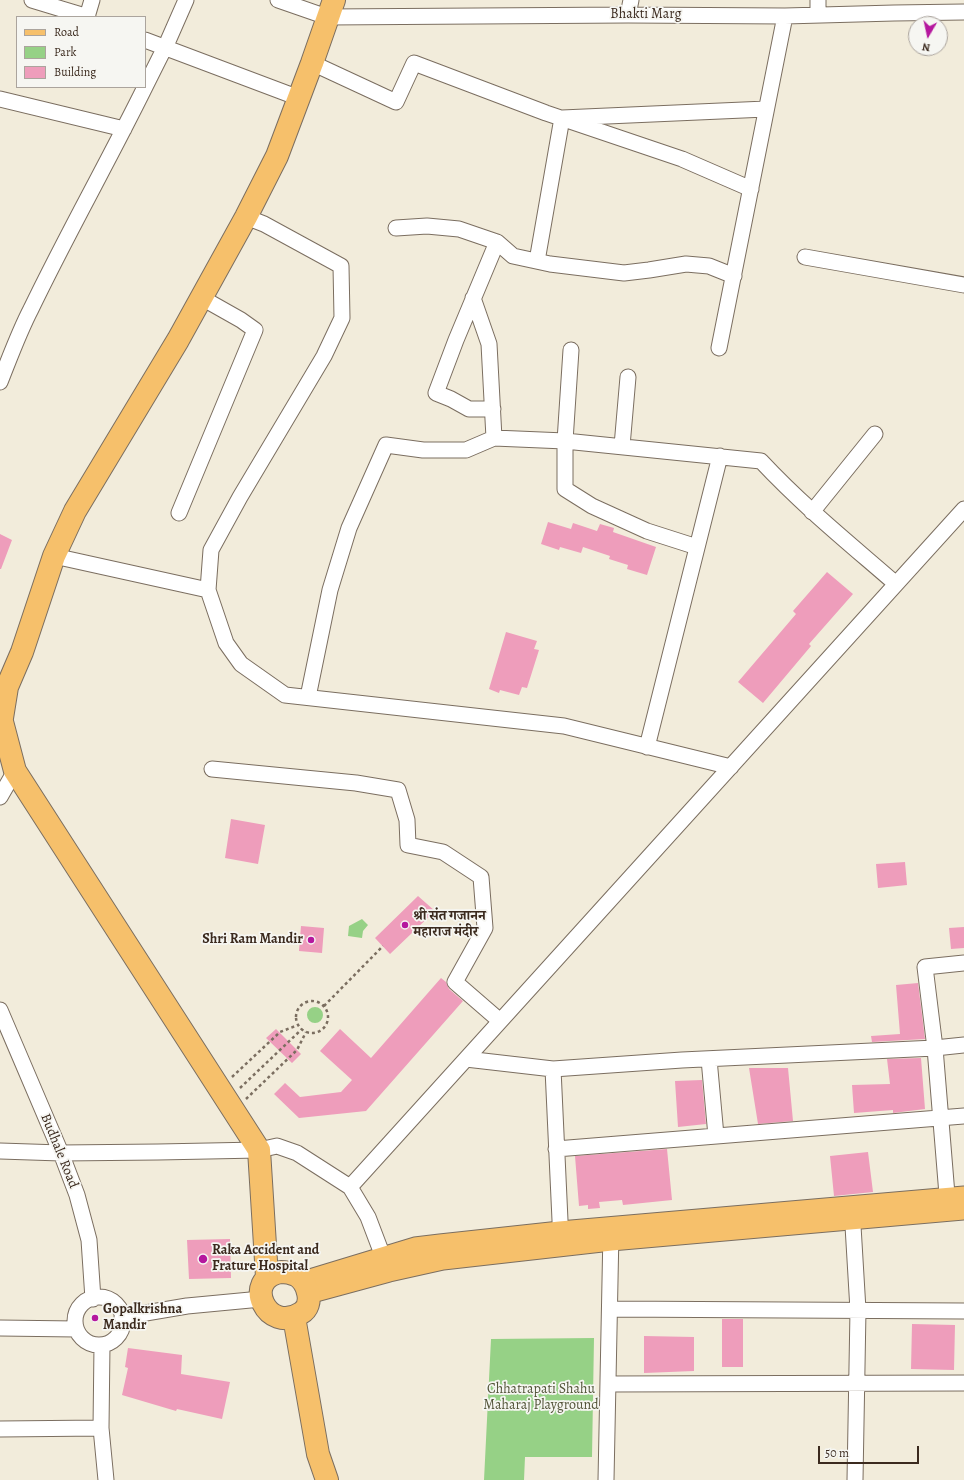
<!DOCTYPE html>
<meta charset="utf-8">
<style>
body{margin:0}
#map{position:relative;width:964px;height:1480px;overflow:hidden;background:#f2ecdb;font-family:Alegreya,serif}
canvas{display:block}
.legend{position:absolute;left:16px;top:16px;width:130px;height:72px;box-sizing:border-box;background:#f6f6f2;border:1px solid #aba49d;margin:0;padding:5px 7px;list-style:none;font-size:12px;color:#3b2a1e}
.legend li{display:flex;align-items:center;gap:8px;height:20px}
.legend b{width:20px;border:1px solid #aba49d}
.north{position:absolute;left:908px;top:16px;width:40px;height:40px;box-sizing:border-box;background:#f6f6f2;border:1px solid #aba49d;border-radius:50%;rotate:189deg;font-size:11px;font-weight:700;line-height:16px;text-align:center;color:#3b2a1e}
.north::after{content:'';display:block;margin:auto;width:14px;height:18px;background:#b5179e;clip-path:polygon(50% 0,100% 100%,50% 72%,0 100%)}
.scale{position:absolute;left:818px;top:1446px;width:101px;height:18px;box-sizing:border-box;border:2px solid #3b2a1e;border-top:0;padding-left:5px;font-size:12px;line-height:14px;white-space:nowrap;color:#3b2a1e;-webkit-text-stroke:3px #f6f6f2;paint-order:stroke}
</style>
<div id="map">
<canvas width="964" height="1480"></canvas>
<ul class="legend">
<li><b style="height:5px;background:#f6c06b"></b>Road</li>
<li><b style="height:11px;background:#96d186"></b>Park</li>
<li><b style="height:11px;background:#ee9dbb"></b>Building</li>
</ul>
<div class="north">N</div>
<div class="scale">50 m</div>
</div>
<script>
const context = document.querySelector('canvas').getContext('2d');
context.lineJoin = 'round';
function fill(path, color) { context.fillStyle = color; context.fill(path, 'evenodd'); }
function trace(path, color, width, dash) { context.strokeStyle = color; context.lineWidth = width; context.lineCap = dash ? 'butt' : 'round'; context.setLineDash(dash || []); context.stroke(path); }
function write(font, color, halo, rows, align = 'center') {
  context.font = font + ' Alegreya,"Noto Serif Devanagari",serif'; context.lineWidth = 3.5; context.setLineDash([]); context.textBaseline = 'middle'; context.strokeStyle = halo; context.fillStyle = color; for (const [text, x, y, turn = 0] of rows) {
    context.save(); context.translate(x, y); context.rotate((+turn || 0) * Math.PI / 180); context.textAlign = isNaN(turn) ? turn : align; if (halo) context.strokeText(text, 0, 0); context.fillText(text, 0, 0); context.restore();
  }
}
fill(new Path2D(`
 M362 919 368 925 363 931 362 938 348 936 349 926Z
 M307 1015a8 8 0 1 1 16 0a8 8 0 1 1-16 0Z
 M594 1338 592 1457H525L524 1480H484L491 1339Z`), '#96d186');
fill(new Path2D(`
 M548 522 571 529 573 523 597 531 600 524 614 528 613 532 656 547 647 575 627 569 628 565 609 559 610 556 583 547 581 553 560 547 559 550 541 544Z
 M0 534 12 540 1 569H0Z
 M827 572 853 594 809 644 811 646 763 703 738 682 796 614 793 611Z
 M506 632 537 641 534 649 539 650 527 688 522 687 519 695 500 690 499 693 489 689Z
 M231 819 265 825 258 864 225 858Z
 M905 862 907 885 878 888 876 864Z
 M418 896 435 911 390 954 375 938Z
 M301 926 324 928 322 953 299 951Z
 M964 927V948L951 949 949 928Z
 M441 978 446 982 449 989 463 1001 366 1111 299 1118 274 1094 285 1083 300 1097 341 1092 352 1080 320 1051 340 1029 371 1058Z
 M918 983 925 1039 872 1042 871 1036 900 1034 896 985Z
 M276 1029 301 1054 292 1063 266 1038Z
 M921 1058 925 1109 893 1113V1110L854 1113 852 1085 890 1084 887 1059Z
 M749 1068H788L793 1121 758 1124Z
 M702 1080 706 1124 678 1127 675 1081Z
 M667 1149 672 1200 623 1205 622 1200 599 1202 600 1208 588 1209V1205L579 1206 575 1156Z
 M868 1152 873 1192 834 1196 830 1156Z
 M230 1239 231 1278 189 1279 187 1240Z
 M722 1319H743V1367H722Z
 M912 1324 955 1325 954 1370 911 1369Z
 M644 1336 694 1337V1371L644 1373Z
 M128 1348 182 1355 181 1374 230 1382 222 1419 177 1409 176 1411 122 1395 128 1368 125 1367Z`), '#ee9dbb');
const minor = new Path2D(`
 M32 0 88 17
 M278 0 327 17 628 15 785 16 894 13 964 12
 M818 0V15
 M628 15 631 0
 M87 17 92 0
 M145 40 299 98
 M312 63 396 102 414 63 546 113 682 159 751 189
 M145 87 168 41 186 0
 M0 99 124 129
 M396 228 427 226 459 229 497 242 513 256 550 264 624 273 649 270 686 264 709 266 734 276
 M805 257 964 285
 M537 261 562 118 766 109
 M473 298 489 344 494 438
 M719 348 785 16
 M571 350 565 441V489L592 506 647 531 697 547
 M0 382C10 357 19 332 31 309 67 234 108 162 145 87
 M493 409H469L451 399 436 393 456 340 497 242
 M622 446 628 377
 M812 512 875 434
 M179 513 255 330 241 320 202 298
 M54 556 208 590 226 643 241 664 285 695 564 726 731 767
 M208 590 211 550 240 497 324 356 342 318 341 266 264 224 246 217
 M308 697 330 590 349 528 386 445 423 450H466L494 438 565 441 761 461C803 506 850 544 896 584
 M647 747 720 456
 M212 769 356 783 398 790 407 820 408 845 443 852 481 877 485 928 455 982 500 1021
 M0 797 15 771
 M0 1010 61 1153 77 1195 89 1240 93 1299
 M466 1059 553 1069 682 1060 935 1048 964 1045
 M709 1059 716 1136
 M553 1069 561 1242
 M556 1149 964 1116
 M0 1151 61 1153 158 1152 259 1150 277 1146 297 1153 350 1187 368 1217 387 1267
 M350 1187 964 509
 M948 1207 935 1048 925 967 964 963
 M852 1209 858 1310 855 1480
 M75 1321a24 24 0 1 1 48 0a24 24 0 1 1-48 0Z
 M610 1309 964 1311
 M122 1317 187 1306 261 1299
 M0 1328 76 1329
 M102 1345 101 1428 106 1480
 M608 1384 964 1383
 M0 1429 101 1428
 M606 1480 611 1231`);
const major = new Path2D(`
 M303 1281 415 1247 440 1244 560 1231 964 1196
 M308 1294 389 1272 443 1260 611 1241 964 1210`);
const highway = new Path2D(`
 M0 714 15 771 259 1150 267 1277
 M2 718 7 687 22 652 54 556 75 511 178 340 246 217 277 156 312 63 334 0
 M281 1272C286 1272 291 1273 296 1275 308 1282 315 1305 301 1313 267 1335 241 1279 281 1272Z
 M294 1317 318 1454 327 1480`);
trace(minor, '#7b6e60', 17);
trace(major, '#7b6e60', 21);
trace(highway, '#7b6e60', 24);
trace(new Path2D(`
 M296 1017a16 16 0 1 1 32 0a16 16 0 1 1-32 0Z
 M324 1006 383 946
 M232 1077 280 1032 298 1025
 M240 1088 302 1029
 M246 1099 297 1050 306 1032`), '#7b6e60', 2.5, [3, 3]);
trace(minor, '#fff', 15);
trace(major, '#f6c06b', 19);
trace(highway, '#f6c06b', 22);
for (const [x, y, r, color] of [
 [405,925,4,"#b5179e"],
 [311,940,4,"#b5179e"],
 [203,1259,5,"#b5179e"],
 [95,1318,4,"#b5179e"]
]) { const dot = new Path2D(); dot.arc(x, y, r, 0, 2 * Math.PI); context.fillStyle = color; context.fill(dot); trace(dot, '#f6f6f2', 1.5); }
write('14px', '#3b2a1e', '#f6f6f2', [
 ["Bhakti Marg",646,15],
 ["Budhale Road",59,1151,68]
]);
write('bold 14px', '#3b2a1e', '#f6f6f2', [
 ["श्री संंत गजानन",413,917],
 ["महाराज मंदीर",413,933],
 ["Shri Ram Mandir",303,940,"right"],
 ["Raka Accident and",212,1251],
 ["Frature Hospital",212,1267],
 ["Gopalkrishna",103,1310],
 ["Mandir",103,1326]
], 'left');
write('14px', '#525438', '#f6f6f2', [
 ["Chhatrapati Shahu",541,1390],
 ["Maharaj Playground",541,1406]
]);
</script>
